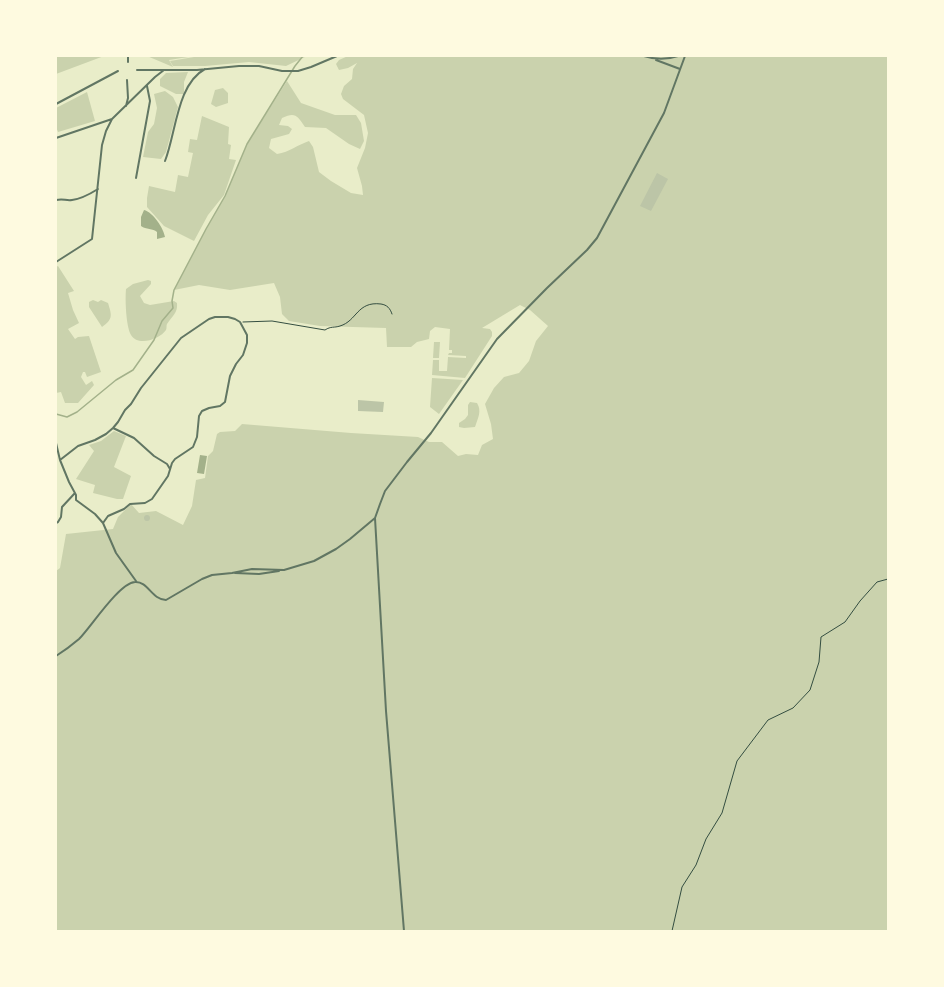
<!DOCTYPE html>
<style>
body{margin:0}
#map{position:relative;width:944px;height:987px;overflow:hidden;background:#e9edc9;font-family:"Nunito Sans",sans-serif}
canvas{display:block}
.frame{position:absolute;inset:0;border:57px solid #fefae0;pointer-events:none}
</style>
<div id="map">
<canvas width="944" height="987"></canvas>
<div class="frame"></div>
</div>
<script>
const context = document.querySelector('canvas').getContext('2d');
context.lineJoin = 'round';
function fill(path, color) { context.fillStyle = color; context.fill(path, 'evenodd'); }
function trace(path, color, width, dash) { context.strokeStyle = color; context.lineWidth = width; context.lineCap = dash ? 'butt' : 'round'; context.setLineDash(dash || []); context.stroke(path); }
fill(new Path2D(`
 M56 56H104L56 74Z
 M147 56H195L169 60 173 67Z
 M200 56H307L286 66 249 62 205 66H173L170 61Z
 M348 56H888V931H56V571L60 568 66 534 113 529 118 517 131 504 139 513 156 511 183 525 192 506 196 480 205 478 208 456 213 451 217 434 220 432 235 431 242 424 351 433 418 437 429 442H442L458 456 466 454 478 455 482 445 493 439 491 424 485 404 494 388 504 377 519 373 529 361 536 341 548 326 530 310 520 305 482 328 490 329 492 332V336L465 378 432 375 433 360H439V371H447L448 357 466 358V356L448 355 449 353H452V350H449L450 329 435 327 430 331 429 339 417 342 411 347H387L386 328 320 326 289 321 282 314 280 297 274 283 230 290 199 285 174 290 206 229 225 196 247 144 287 81 301 103 335 115H356L361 123 364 141 360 149 349 144 326 128 305 127C297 115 295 112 282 118L279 125 288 126 292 129 289 134 271 139 269 148 277 154C290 152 297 145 309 141L313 147 319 172 331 181 351 193 363 195 362 186 357 168 365 148 368 133 364 115 343 99 341 94 344 86 352 79 353 69 357 63 348 68 339 70 336 64 339 60Z
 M188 72 184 82V94H176L160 86V79L166 73Z
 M223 88 228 93V103L216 107 211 104 215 90Z
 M165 91 173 97 178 107 166 152 161 159 143 157 148 132 154 124 157 108 154 94Z
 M87 92 95 121 58 132 56 127V108Z
 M202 116 229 127 228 144 231 145 229 159 236 160 224 195 208 215 194 241 164 226 147 207V198L149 186 175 192 178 175 188 177 193 153 188 152 190 139 197 140Z
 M58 266 74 291 68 293 73 310 79 323 68 329 75 339 78 337 89 336 101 372 87 377 85 372H83L81 377 86 385 92 381 94 385 78 403H65L61 392 56 393V267Z
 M148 280 151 281V284L140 296 144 303 150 305 174 301 177 303C178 313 172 316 167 324 166 326 167 328 166 330 160 339 138 347 131 335 126 326 125 300 126 289L133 284Z
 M93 300 98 302 101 300 108 303C112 316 113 319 102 327L89 307V302Z
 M434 342H440L439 358H433Z
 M432 378 463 380 439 414 430 407Z
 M470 402 477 403C482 411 478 418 475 427L464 428 459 427V423L465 419 468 415V405Z
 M114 431 126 436 114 467 131 476 123 499H117L93 493 95 485 76 479 94 451 89 445 101 441Z`), '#cad2ad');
fill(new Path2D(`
 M144 210C153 212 164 229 165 237L157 239V232C153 228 146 230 141 226V217Z
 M200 455 207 456 204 474 197 473Z`), '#a3b18a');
trace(new Path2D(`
 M56 414 67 417 77 412 116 380 133 370 154 340 162 321 173 308 172 301 174 290 206 229 225 196 247 144 295 66 303 56`), '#a3b18a', 1.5);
fill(new Path2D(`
 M657 173 668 179 651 211 640 206Z
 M358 400 384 402 383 412 358 411Z
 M144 518a3 3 0 1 1 6 0a3 3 0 1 1-6 0Z`), '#bcc5a7');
trace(new Path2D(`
 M243 322 272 321 325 330C331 326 334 328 340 326 357 321 357 301 381 304 387 305 390 308 392 314
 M672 931 682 887 696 865 706 839 722 813 737 761 768 720 793 708 810 690 819 662 821 637 845 622 860 601 877 582 888 579`), '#344e41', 1);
trace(new Path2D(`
 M128 56V62
 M644 56C656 60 666 60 678 56
 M656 60 680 69
 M137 70H197L239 66H259L282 71H298L311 67 337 56
 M56 104 118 71
 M126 106 128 98 127 80
 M56 138 112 119
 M165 161C176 133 177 84 205 69
 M136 178 150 101 147 86
 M56 200C64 198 65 201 72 200 81 199 90 194 98 189
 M56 262 92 239 102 145 106 131 112 119 155 77 164 70
 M113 428 134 438 154 456 167 464 170 469
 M56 443 60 460 78 446 95 440 106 434 113 428 118 422 125 410 131 404 141 388 181 338 209 319 215 317H228L235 319 240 322 247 335V343L243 355 236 364 230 376 225 402 220 406 209 408 202 411 199 416 197 437 193 447 175 459 172 463 168 476 152 499 145 503 130 504 124 509 108 516 103 523
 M60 460 69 482 76 495V500L95 514 103 523 116 553 136 581
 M56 523 58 522 61 517 62 507 75 493
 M235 573 259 574 279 571
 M56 656C64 651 72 645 79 639 91 627 119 583 135 582 148 581 152 600 166 600L202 579 212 575 232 573 252 569 284 570 314 561 336 549 350 539 375 518
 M404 931 386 711 375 518 380 504 385 491 407 462 431 433 497 339 547 288 587 250 597 238 664 113 685 56`), '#617663', 2);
</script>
